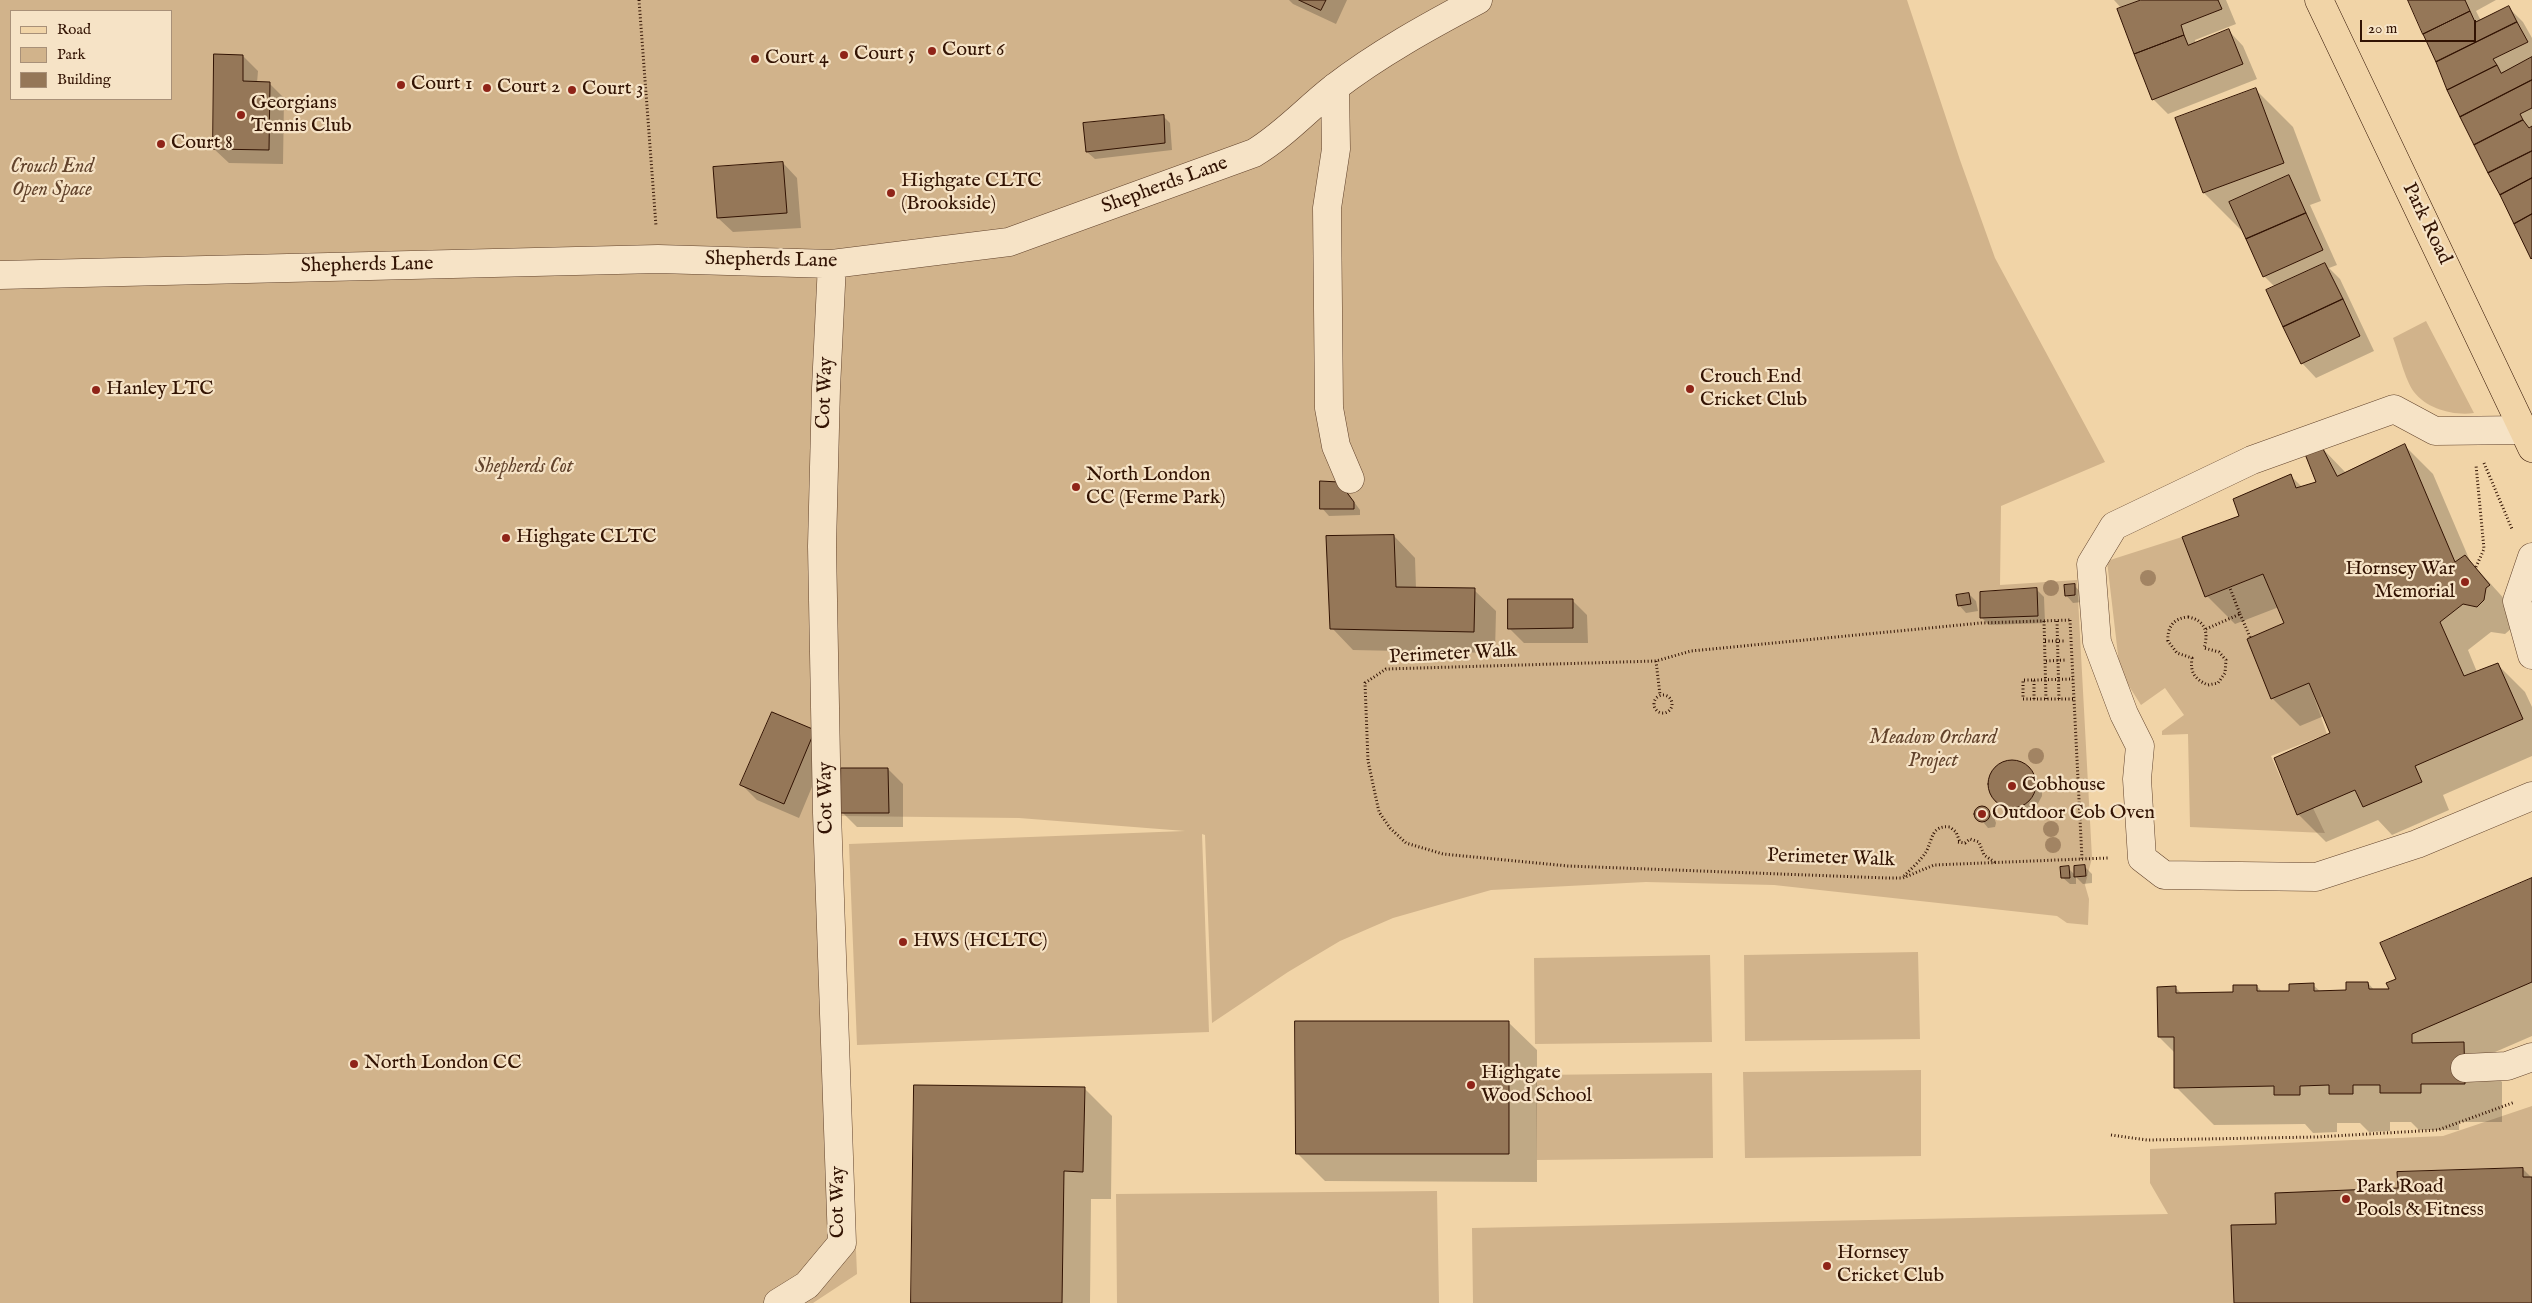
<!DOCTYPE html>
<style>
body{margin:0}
#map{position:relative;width:2532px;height:1303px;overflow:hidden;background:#f1d4a7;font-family:"IM FELL English",serif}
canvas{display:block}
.legend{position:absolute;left:10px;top:10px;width:162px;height:90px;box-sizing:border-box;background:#f6e3c6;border:1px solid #a89078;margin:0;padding:6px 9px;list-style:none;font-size:15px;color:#321303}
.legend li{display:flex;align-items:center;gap:10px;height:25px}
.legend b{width:25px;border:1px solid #a89078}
.scale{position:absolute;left:2360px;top:20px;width:116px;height:22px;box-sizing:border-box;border:2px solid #321303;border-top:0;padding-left:6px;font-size:15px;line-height:18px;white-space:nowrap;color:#321303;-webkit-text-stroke:4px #f6e3c6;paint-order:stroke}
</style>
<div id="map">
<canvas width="2532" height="1303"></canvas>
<ul class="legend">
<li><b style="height:6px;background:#f1d4a7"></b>Road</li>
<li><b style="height:14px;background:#d1b38b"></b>Park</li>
<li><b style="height:14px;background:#957758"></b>Building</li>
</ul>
<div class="scale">20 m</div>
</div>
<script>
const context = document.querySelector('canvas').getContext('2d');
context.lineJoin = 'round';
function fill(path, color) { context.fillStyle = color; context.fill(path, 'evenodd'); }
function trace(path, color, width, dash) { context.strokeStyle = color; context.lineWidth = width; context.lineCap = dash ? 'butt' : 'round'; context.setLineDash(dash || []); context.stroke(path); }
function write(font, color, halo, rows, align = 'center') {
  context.font = font + ' "IM FELL English",serif'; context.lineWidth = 4.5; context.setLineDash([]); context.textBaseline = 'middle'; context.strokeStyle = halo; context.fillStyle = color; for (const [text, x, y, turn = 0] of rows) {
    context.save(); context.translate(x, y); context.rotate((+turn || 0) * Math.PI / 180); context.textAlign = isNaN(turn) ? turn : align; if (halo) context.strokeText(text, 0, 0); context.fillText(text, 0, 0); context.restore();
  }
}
fill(new Path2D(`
 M0 0H1907L1960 160 1995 258 2105 462 2001 506 2000 585 2077 580 2092 858 2085 885 2089 899 2088 925 2067 923 2057 916 1774 885 1646 882 1491 890 1393 918 1340 941 1288 972 1212 1023 1205 835 1202 834 1209 1032 857 1045 849 844 1185 831 1019 818 838 816 857 1274 813 1303H0ZM11 11H171V99H11Z
 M2426 321 2474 413C2454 416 2427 409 2414 392 2405 380 2399 353 2393 338Z
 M2182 537 2206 597 2263 574 2284 623 2247 639 2271 698 2309 683 2327 734 2271 756 2297 815 2313 808 2325 833 2190 827 2188 734 2162 735V731L2184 715 2165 688 2141 705 2120 672 2107 561Z
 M1918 952 1920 1039 1745 1041 1744 955Z
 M1710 955 1712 1042 1535 1044 1534 958Z
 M1921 1070V1156L1745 1158 1743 1072Z
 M1712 1073 1713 1158 1537 1160 1536 1075Z
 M2532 1106V1303H1473L1472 1228 2168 1214 2150 1183V1149L2443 1136Z
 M1437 1191 1439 1303H1117L1116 1194Z`), '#d1b38b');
fill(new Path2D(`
 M1289 0H1347L1336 24 1293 4Z
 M2114 0H2226L2236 24 2195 40 2196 44 2229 31 2243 46 2257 79 2168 114 2153 99 2122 9Z
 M2408 0H2496L2476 11 2481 21 2508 7 2523 22 2532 38V255Z
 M243 56 258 71 257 83H269L284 98 283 164 229 163 214 149Z
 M2255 89 2293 127 2321 201 2310 205 2337 265 2329 268 2340 279 2374 351 2316 378 2302 363 2275 287 2264 276 2242 231 2204 193 2176 119Z
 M1163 116 1170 123 1172 150 1095 159 1087 152 1085 124Z
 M783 163 797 178 801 228 733 232 718 218Z
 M2405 446 2433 474 2470 561 2517 613 2512 628 2505 634 2491 632 2468 650 2477 672 2497 664 2525 692 2532 707V756L2443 795 2449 810 2392 835 2378 820 2326 842 2298 814 2332 733 2324 716 2300 726 2272 698 2286 623 2279 607 2235 624 2207 596 2184 538 2241 516 2290 475 2302 487 2317 483 2322 448 2346 473Z
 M1346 491 1360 510V515L1329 516 1322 508Z
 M1394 536 1415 558 1416 589 1474 590 1496 611 1495 653 1353 650 1332 628Z
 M2074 585 2081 593 2082 602 2073 603 2066 595Z
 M2036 589 2044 597 2045 623 1989 625 1982 618Z
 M1969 594 1976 601 1978 611 1966 613 1959 605Z
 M1572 600 1587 615 1588 643H1524L1509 628Z
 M773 713 829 746 799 818 757 800 742 785Z
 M2015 761 2028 768 2036 776 2042 789V796L2035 809 2021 815 2006 810 1990 790 1991 775 1995 769 2008 762Z
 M888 769 903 784V827H857L842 812Z
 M1983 807 1994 817 1996 823 1995 827 1988 828 1976 813Z
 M2085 867 2092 874V883L2083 884 2076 877V884H2070L2062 877 2068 868 2075 875Z
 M2532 879V1036L2479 1059 2502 1082V1122H2459V1130H2419L2411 1122H2390V1131L2369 1132 2360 1123H2337V1132L2313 1133 2305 1124 2214 1125 2176 1087 2175 1053 2159 1037 2176 988 2182 994H2235L2257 986 2263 993 2290 992 2313 985 2321 992 2347 991 2368 983 2375 991H2390L2397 980Z
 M1508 1022 1537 1050V1182L1325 1181 1297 1153Z
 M1084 1088 1112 1116 1111 1199H1091L1090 1303H912Z
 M2523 1169 2532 1178V1303H2235L2277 1225 2399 1189Z`), '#0003');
const building = new Path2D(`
 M1299 0H1326L1321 10Z
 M2141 0H2218L2222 9 2181 25 2184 35 2134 54 2117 9Z
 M2408 0H2465L2470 11 2423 34Z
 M2509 6 2517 22 2436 62 2423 34 2470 11 2475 22Z
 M2517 22 2528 42 2493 59 2497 65 2447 90 2436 62Z
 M2229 29 2243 64 2152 100 2134 54 2184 35 2188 45Z
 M214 54 243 55V81L270 82 269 150 213 149Z
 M2532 57V80L2460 117 2447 90 2497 65 2501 73Z
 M2532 80V108L2520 114 2523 120 2474 145 2460 117Z
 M2256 88 2284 163 2203 193 2175 118Z
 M1164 115 1165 143 1086 152 1083 123Z
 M2523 120 2529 128 2532 126V151L2488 173 2474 145Z
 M2532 151V178L2500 195 2488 173Z
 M783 162 787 213 717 218 713 167Z
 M2289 175 2306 213 2246 239 2229 202Z
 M2532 178V214L2514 224 2500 195Z
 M2306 213 2323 250 2263 277 2246 239Z
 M2532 214V258L2531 259 2514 224Z
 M2325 263 2343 299 2283 327 2266 290Z
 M2343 299 2360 336 2301 364 2283 327Z
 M2405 444 2455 562 2465 555 2490 585 2486 588 2484 600 2477 607 2463 604 2440 622 2464 676 2498 663 2523 719 2415 766 2422 782 2363 807 2355 790 2297 815 2274 758 2330 733 2309 683 2271 699 2247 639 2284 623 2263 574 2205 597 2182 537 2239 516 2233 499 2291 474 2296 488 2316 482 2305 454 2322 447 2337 476Z
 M1320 481 1339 482 1354 502V509H1320Z
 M1394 535 1396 587 1475 588 1474 632 1330 629 1326 536Z
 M2075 584V595L2065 596 2064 585Z
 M2037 588 2038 616 1980 618V592Z
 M1969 593 1971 604 1958 606 1956 595Z
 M1508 599H1573V628L1508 629Z
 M772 712 815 730 784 804 740 785Z
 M1988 784a24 24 0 1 1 48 0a24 24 0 1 1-48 0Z
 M841 768H888L889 813H841Z
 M1974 814a8 8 0 1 1 16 0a8 8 0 1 1-16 0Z
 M2085 865 2086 876 2074 877V866Z
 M2069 866 2070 878H2061L2060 867Z
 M2532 878V982L2412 1034V1043L2464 1042 2465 1084H2421V1093H2380V1085H2353V1094H2329V1085L2300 1086V1095H2274V1086L2174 1088V1037H2158L2157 987 2176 986V993L2233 992V985H2257V991H2289V984L2314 983V991L2346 990V982H2368L2369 989H2389L2386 983 2396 979 2380 943Z
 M1295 1021H1509V1154H1296Z
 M914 1085 1085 1087 1083 1172 1064 1171 1062 1303H911Z
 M2523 1168V1177H2532V1303H2234L2231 1225 2276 1224 2275 1193 2398 1188 2397 1172Z`);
fill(building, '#957758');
trace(building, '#321303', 1);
const minor = new Path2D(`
 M1335 87 1336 149 1327 208 1329 408 1336 446 1350 479
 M0 275 658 259 832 264 1009 242 1254 153C1284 135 1307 109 1334 88 1378 54 1429 26 1478 0
 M2524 430 2435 431 2394 409 2252 460 2114 526 2091 564 2097 642 2124 714 2140 746 2137 779 2142 858 2164 875 2316 877 2417 844 2532 796
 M2532 557 2517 601 2532 655
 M2465 1068 2507 1066 2532 1057
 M778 1303 807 1285 842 1243 827 813 822 546 826 388 832 264`);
const major = new Path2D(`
 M2319 0 2532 448`);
trace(minor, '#62432c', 29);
trace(major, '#321303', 29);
trace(new Path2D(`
 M639 0 656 226
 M2484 463 2512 529
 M2476 567 2484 549 2476 465
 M2240 614 2250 637
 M2188 617C2205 620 2209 632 2204 648L2219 652 2226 660 2225 673 2218 683 2208 685C2194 679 2190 672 2192 658L2177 653 2168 641C2167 627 2174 618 2188 617Z
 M2070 620 2082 859 1934 865 1903 878H1887L1568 866 1443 854 1406 843 1390 828 1379 812 1368 761 1365 683 1386 669 1656 661 1691 651 1981 623Z
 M2044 621 2046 699
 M2057 621 2059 700
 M2206 629 2240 614 2230 588
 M2045 641H2064
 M1656 661 1660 695
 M2046 661 2067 660
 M2034 680 2073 679
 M1654 704a9 9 0 1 1 18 0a9 9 0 1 1-18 0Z
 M2034 699V680H2023V699H2074
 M1958 842 1965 843 1970 839 1979 842 1984 855 1996 863
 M2082 859 2109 858
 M1904 876C1911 869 1921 860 1926 852 1933 839 1931 825 1950 827L1956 832 1960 842
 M2111 1135 2147 1140 2316 1137 2438 1130 2515 1102`), '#321303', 3, [1, 2.5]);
trace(minor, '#f6e3c6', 28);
trace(major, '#f1d4a7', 28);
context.fillStyle = '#a28463';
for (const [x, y] of [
 [2148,578],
 [2051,588],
 [2036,756],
 [2051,829],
 [2053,845]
]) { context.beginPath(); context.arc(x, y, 8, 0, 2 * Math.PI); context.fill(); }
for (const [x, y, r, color] of [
 [932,51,5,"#8f2418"],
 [844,55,5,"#8f2418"],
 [755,59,5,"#8f2418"],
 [401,85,5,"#8f2418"],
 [487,88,5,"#8f2418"],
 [572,90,5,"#8f2418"],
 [241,115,5,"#8f2418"],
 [161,144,5,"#8f2418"],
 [891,193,5,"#8f2418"],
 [1690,389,5,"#8f2418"],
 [96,390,5,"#8f2418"],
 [1076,487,5,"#8f2418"],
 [506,538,5,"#8f2418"],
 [2465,582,5,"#8f2418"],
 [2012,786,5,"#8f2418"],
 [1982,814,5,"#8f2418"],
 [903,942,5,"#8f2418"],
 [354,1064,5,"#8f2418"],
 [1471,1085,5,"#8f2418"],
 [2346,1199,5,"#8f2418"],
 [1827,1266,5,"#8f2418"]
]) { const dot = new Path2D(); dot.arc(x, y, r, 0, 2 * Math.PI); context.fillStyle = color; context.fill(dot); trace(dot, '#f6e3c6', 2); }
write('20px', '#321303', '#f6e3c6', [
 ["Court 6",942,51],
 ["Court 5",854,55],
 ["Court 4",765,59],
 ["Court 1",411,85],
 ["Court 2",497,88],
 ["Court 3",582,90],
 ["Georgians",251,104],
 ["Tennis Club",251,127],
 ["Court 8",171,144],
 ["Highgate CLTC",901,182],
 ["(Brookside)",901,205],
 ["Crouch End",1700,378],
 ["Cricket Club",1700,401],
 ["Hanley LTC",106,390],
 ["North London",1086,476],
 ["CC (Ferme Park)",1086,499],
 ["Highgate CLTC",516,538],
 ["Hornsey War",2455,570,"right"],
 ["Memorial",2455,593,"right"],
 ["Cobhouse",2022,786],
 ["Outdoor Cob Oven",1992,814],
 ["HWS (HCLTC)",913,942],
 ["North London CC",364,1064],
 ["Highgate",1481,1074],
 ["Wood School",1481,1097],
 ["Park Road",2356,1188],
 ["Pools & Fitness",2356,1211],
 ["Hornsey",1837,1254],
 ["Cricket Club",1837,1277]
], 'left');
write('italic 20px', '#62432c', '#f6e3c6', [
 ["Crouch End",52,168],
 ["Open Space",52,191],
 ["Shepherds Cot",524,468],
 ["Meadow Orchard",1933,739],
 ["Project",1933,762]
]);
write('20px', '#321303', '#f6e3c6', [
 ["Shepherds Lane",1165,186,-20],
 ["Park Road",2426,224,64],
 ["Shepherds Lane",771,261,1],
 ["Shepherds Lane",367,266,-1],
 ["Cot Way",826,393,-88],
 ["Perimeter Walk",1453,655,-3],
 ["Cot Way",827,798,-91],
 ["Perimeter Walk",1831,859,2],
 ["Cot Way",839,1202,-90]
]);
</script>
